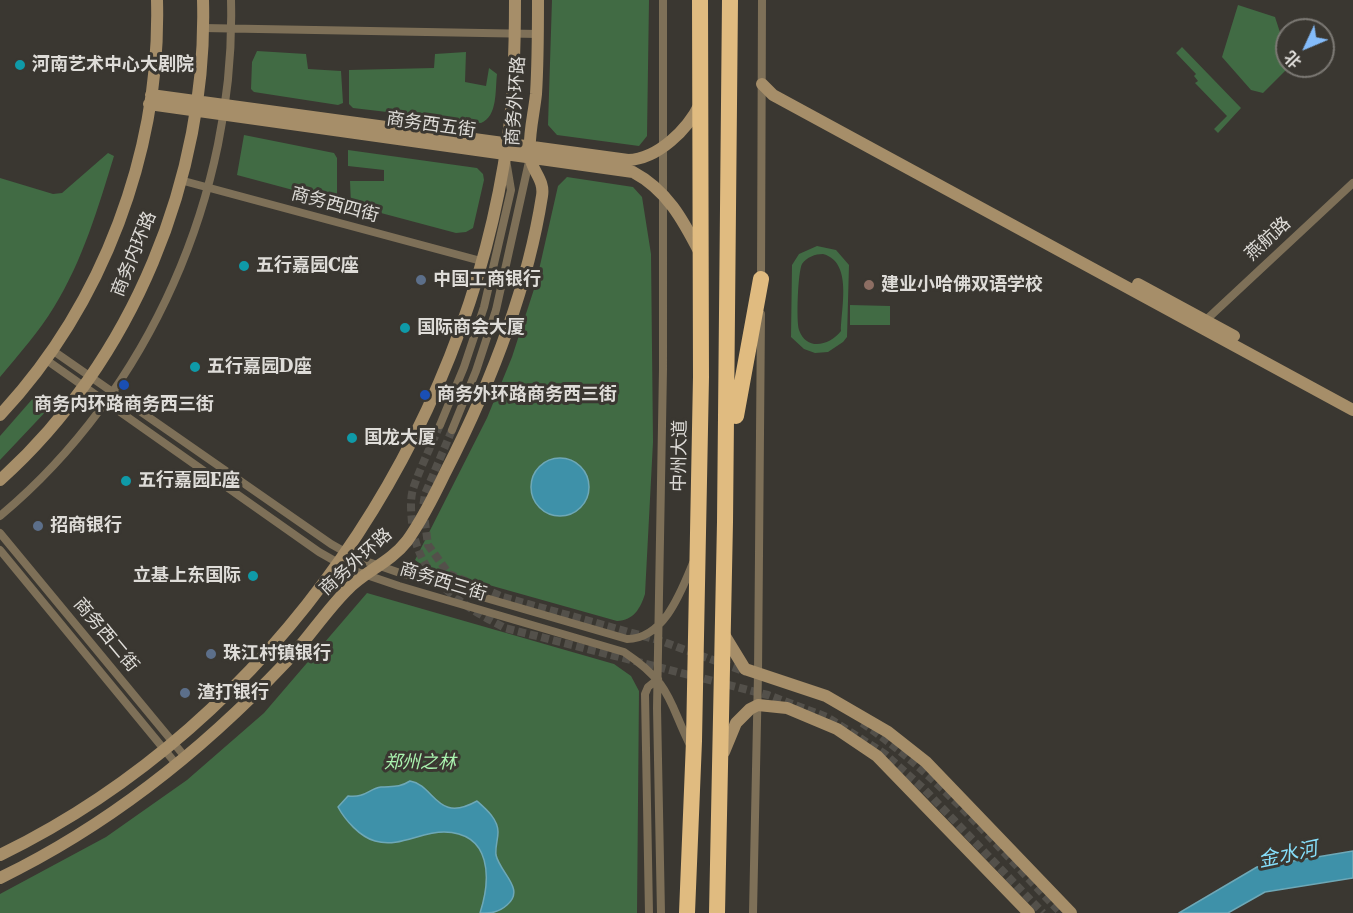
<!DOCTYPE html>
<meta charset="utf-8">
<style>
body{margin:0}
#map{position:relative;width:1353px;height:913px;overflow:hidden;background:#3a3731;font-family:"Roboto Serif","Noto Sans SC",serif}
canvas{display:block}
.north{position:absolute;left:1275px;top:18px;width:60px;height:60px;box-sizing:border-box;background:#3a3731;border:2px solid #7c7974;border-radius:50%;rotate:226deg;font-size:16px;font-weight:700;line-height:24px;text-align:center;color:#dedcd8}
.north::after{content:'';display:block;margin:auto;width:21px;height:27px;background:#84bcfb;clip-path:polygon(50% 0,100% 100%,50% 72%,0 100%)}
</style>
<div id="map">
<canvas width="1353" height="913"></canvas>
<div class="north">北</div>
</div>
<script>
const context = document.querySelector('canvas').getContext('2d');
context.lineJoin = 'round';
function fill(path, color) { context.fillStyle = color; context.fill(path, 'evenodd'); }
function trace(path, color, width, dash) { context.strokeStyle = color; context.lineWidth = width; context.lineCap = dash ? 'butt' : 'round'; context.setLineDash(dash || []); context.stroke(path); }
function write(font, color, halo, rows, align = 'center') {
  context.font = font + ' "Roboto Serif","Noto Sans SC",serif'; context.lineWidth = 6; context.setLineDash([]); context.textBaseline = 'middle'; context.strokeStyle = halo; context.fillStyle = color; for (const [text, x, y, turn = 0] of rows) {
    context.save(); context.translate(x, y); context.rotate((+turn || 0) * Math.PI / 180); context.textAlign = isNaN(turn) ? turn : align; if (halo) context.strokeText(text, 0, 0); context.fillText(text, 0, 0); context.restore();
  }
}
fill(new Path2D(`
 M552 0H649L647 136 639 146 557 135 548 125Z
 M1238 5 1275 17 1287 54 1288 68 1263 93 1251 90 1222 57Z
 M1182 47 1241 108 1218 133 1214 129 1227 116 1195 83 1198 81 1194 76 1196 74 1176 53Z
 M257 51 306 54 308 69 341 71 343 103 338 105 254 92 251 89 252 62Z
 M466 52 465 82 486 86 489 68 497 74C495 90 498 116 481 123L353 108 349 104V70L434 68 435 54Z
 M244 135 334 153 337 158V199L334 201 237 175Z
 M348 150 477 168 483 174 484 180 473 228 466 232 456 233 351 205 350 181H384V170L348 166Z
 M108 153 114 156C98 208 83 260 54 307 39 332 19 354 0 377V178L53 194 62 193Z
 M567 177 633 187 642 197 651 254 653 442 645 594C640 609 634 620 617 621L425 567 415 560 487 418 512 357 536 283 558 186Z
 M817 246 836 250 849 265 847 337 843 342 828 352 815 353 804 349 791 337 792 265 799 254ZM823 254C853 262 841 308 841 331 830 345 807 352 799 330 796 321 798 271 802 264 807 257 815 254 823 254Z
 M850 305 890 306V325H850Z
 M43 393 49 397 51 406 0 460V436L35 396Z
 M367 593 614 664 631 676 639 691 637 913H0V894L106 837 187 780 264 713Z`), '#416b44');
const water = new Path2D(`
 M531 487a29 29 0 1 1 58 0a29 29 0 1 1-58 0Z
 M410 781C435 785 436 824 477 801 486 809 498 819 498 832 498 840 495 847 496 855 500 873 526 889 507 905 498 913 491 913 480 913 491 879 492 833 444 832 420 832 399 848 375 841 360 837 345 820 338 807L348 796C366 798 368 789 381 787 392 786 399 788 410 781Z
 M1353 851V878L1265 892 1228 913H1179L1257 867Z`);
fill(water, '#3e91a9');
trace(water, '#6ea8b7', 1.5);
trace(new Path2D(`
 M440 425C431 446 420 468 413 489 410 500 411 511 412 522 417 577 459 604 505 628L768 695 827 717 885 754 925 790 1043 913
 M452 430 425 494 423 507 428 545 449 574 503 597 661 641 746 672
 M862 723C938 774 998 848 1061 913`), '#53504a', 8, [8, 4]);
trace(new Path2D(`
 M203 28 538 34
 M180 180 481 261
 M761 280 762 0
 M1206 320 1353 183
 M52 350 331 544 354 557 403 574 627 639C664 639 681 592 693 563
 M45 359 319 552 349 569 399 586 624 652C672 684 668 701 691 747
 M440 425 464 367 484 307 511 190 506 160
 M452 430 476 371 496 310 530 157
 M0 516C149 392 236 193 231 0
 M0 533 186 758
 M0 550 177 765
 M649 913 645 694 648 687 658 679
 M661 913 657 708 663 369V0
 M753 913 758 674 761 314`), '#7e7058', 8);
trace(new Path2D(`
 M762 84 773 95 1353 410
 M151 95 628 160C658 159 688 129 700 104
 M149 104 633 172C667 190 683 220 700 253
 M1138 284 1234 336
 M0 415C103 305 161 151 157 0
 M0 480C132 362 208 177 203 0
 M723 633 745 669 826 696 888 732 926 762 1071 913
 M724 752 736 723 750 709 758 705 787 708 837 729 877 756 1029 913
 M0 855C274 722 467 436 508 137 514 92 515 46 515 0
 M0 878C109 825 203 750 286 662 308 639 325 612 347 590 365 571 390 563 407 541 422 520 434 496 445 473 489 387 527 292 542 196 545 179 531 171 530 155 528 136 534 114 536 94 538 63 538 31 538 0`), '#a68e69', 12);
trace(new Path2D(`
 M736 416 761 279
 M687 913 694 741 701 377 700 0
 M717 913 725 522 730 0`), '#e0bb80', 16);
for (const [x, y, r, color] of [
 [20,65,6,"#0f9aa8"],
 [244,266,6,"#0f9aa8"],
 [421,280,6,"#5c6f8a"],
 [869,285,6,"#8d6e63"],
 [405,328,6,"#0f9aa8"],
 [195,367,6,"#0f9aa8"],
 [124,385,6,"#1a4fb4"],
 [425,395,6,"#1a4fb4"],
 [352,438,6,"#0f9aa8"],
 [126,481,6,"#0f9aa8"],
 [38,526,6,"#5c6f8a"],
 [253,576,6,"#0f9aa8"],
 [211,654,6,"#5c6f8a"],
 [185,693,6,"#5c6f8a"]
]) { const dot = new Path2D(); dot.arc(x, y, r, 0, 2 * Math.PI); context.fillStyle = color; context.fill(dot); trace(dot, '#3a3731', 2); }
write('bold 18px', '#dedcd8', '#3a3731', [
 ["河南艺术中心大剧院",32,65],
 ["五行嘉园C座",256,266],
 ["中国工商银行",433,280],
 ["建业小哈佛双语学校",881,285],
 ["国际商会大厦",417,328],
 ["五行嘉园D座",207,367],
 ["商务外环路商务西三街",437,395],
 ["商务内环路商务西三街",124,405,"center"],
 ["国龙大厦",364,438],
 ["五行嘉园E座",138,481],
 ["招商银行",50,526],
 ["立基上东国际",241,576,"right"],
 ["珠江村镇银行",223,654],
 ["渣打银行",197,693]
], 'left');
write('18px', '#dedcd8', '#3a3731', [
 ["商务外环路",516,101,-86],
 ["商务西五街",431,125,8],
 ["商务西四街",335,205,15],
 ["燕航路",1268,239,-43],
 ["商务内环路",134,254,-68],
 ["中州大道",680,456,-89],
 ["商务外环路",356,562,-42],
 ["商务西三街",443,582,17],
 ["商务西二街",106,635,50]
]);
write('italic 18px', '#aaf3af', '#3a3731', [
 ["郑州之林",420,763]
]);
write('italic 20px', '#86defa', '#3a3731', [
 ["金水河",1288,855,-12]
]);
</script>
